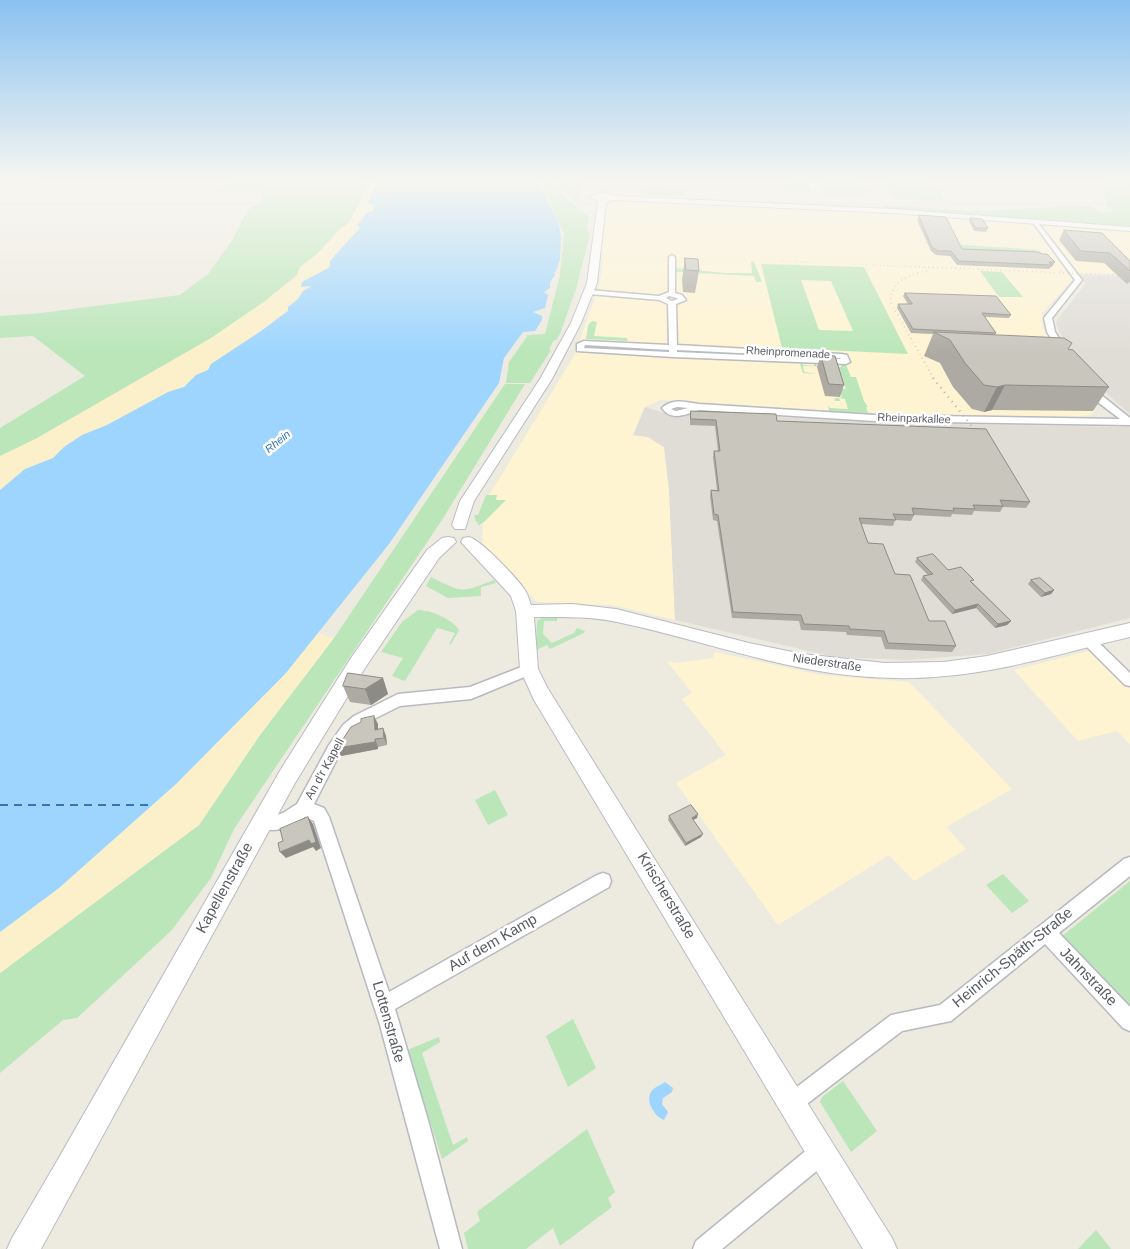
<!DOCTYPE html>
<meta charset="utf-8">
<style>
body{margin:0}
canvas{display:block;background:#edeadf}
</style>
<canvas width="1130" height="1249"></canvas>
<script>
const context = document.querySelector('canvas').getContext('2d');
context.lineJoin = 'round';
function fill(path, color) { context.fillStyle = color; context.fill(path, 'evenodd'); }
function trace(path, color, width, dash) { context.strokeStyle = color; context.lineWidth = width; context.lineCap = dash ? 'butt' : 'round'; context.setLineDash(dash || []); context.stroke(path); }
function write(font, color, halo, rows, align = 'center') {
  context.font = font + ' Arial,sans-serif'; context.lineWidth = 5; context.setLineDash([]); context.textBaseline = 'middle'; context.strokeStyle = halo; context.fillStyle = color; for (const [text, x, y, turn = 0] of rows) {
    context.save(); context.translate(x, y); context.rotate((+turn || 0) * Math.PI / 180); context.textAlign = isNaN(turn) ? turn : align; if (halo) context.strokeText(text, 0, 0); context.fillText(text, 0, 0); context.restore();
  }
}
fill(new Path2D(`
 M625 201 842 210 1130 231V274L1070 273 1073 279 1042 313 1043 327 1081 391 1095 410 1091 415 1078 417 986 416 829 411 660 400 645 407 633 435 648 437 664 447 669 490 675 620 612 605 537 602 483 543 482 507 574 356 599 287 604 256 600 253 609 202Z
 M1092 650 1130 688V744L1117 731 1078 741 1014 670Z
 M715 652 821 675 909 682 1012 789 946 827 966 849 914 881 889 855 778 925 676 783 726 755 682 699 692 693 667 661 677 663 713 658Z`), '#fff4d2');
fill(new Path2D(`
 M1081 275 1130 277V414L1100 388 1059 332 1056 322 1085 284Z
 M645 407 680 418 696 412 882 423 1130 427V618L988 654 908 660 835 657 675 620 669 490 664 447 648 437 633 435Z`), '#e0ddd7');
fill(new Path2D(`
 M0 180H78L0 188Z
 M227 180H374L377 183 334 255 0 490V428L85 376 33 336 0 338V316L41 313 180 295 208 274 231 242 247 211 261 202 263 188 223 191Z
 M540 180H557L559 190 589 218 587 229 590 235 576 289 560 334 556 340H554L549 349 551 350 530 383H506L509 362 528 335 545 334 560 275 564 234Z
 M560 180H585L578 201 582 208 561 189Z
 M785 180H810V192L785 190Z
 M817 180H859L867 195 822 193Z
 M882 180H930L946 201 894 199Z
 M1101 180H1130V226L883 208V205L969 211 1088 206 1101 212H1116L1107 206Z
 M647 187 684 188V196L646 195Z
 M923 242 1041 250C1007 253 955 253 923 242Z
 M751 261 754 262 762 282H756L754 276 676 272V268L725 273H752Z
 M761 264 864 267 908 354 782 348ZM801 280 831 281 853 331 819 330Z
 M980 271 1002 272 1023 297H999Z
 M592 321 597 322 594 336 627 338 628 341 586 339 588 325Z
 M802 363 803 365 814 366V364H816L817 366 841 367V365H846L851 377H856L864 401 868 407H866L868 413 829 411 828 405 830 408 848 409 845 399 839 398 840 401H835L834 399 842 397 839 389H846L843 381 841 380 834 367 803 366 804 372 818 374 803 373 800 364Z
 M505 384H525L442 520 234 829 211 878 171 931 77 1018 63 1020 0 1073V973L199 825 260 735 334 638Z
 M486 495H497L496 500H506L484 522 479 525 477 524 479 522H476L474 515H478Z
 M431 577C463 593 461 593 494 580L496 583 481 587V596L448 598 426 586Z
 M418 610C431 610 452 619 459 630L451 644H449L455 633 437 628 405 681 392 676 403 658 381 652 402 622Z
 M557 616V621H544L543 634 552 643 574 633 577 628 585 631 584 633 550 649 547 645 536 650 537 621 543 617Z
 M495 790 508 815 488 825 475 800Z
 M1003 874 1029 901 1012 913 986 885Z
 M1130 881V1008L1061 937Z
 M573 1019 596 1068 568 1087 546 1036Z
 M439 1037 440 1042 422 1053 453 1145 467 1137 468 1141 442 1159 407 1050Z
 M843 1081 877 1131 851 1152 820 1102 822 1097Z
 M587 1129 615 1192 608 1198 612 1207 560 1246 553 1228 526 1249H468L464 1233 480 1221 477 1212Z
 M1096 1230 1111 1249H1078Z`), '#bae6b9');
fill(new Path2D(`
 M367 180H374L377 183 368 203 374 205V210L357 226 361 227 334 255 331 267 313 285 303 291 298 299 288 307V310L261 331 212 364 208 370 196 375 184 387 168 392 107 425 82 435 64 447 53 458 0 490V456L37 438 211 338 265 301 297 275 300 267 318 253 336 233 350 221 364 193Z
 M318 633 334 638 260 735 199 825 0 973V932L59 888 176 784 286 673Z`), '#fcf0ca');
fill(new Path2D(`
 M374 180H538L559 224 561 237 560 259 556 271 554 272 555 275 550 282V288L544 292 548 295 545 308 533 312 542 316V320L535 331 523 332 504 358 499 383 389 544 286 673 176 784 59 888 0 932V490L25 469 53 458 64 447 82 435 107 425 168 392 184 387 196 375 208 370 211 364 261 331 288 311V307L298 299 303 291 312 286 301 287 302 282 330 267V261L360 228 357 225 367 213 374 210V205L368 203 377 183Z
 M665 1082 673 1088 672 1092 663 1098 662 1104 668 1112 664 1120C655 1117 645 1101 651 1092 654 1087 661 1085 665 1082Z`), '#9dd5ff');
trace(new Path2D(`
 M0 805H153`), '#3575b7', 2, [8, 6]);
const street = new Path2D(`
 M1035 219 1082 280 1052 318 1055 332 1067 350 1063 352H1060L1047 332 1044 318 1075 280 1032 221Z
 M672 255 675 257V293L682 295 686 300 676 304 677 345 841 354 847 355 850 362 846 364 673 357 577 351V344L584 341 669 345 668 304 659 300 589 294 586 292 589 290 659 296 669 292V257ZM669 296 677 298 678 299 672 301 666 298ZM585 345 669 350V352L584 348ZM677 350 840 358 841 359 677 352Z
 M1090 386 1130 418V425L874 421 699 410C687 414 671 422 662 408 672 398 686 402 699 404L874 415 1120 419 1095 400 1086 389ZM677 407 688 408 676 411 671 409Z
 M1088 635 1093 637 1130 673V686L1125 685 1083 643 1082 640 1083 637Z
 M529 664 534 665 536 669 534 673 471 699 400 706 364 724 353 733 339 755 314 804 324 808 329 817 389 992 597 875 603 873 609 875 611 881 609 887 395 1009 428 1120 462 1249H440L380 1025 314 821 305 817C291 828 274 834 256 827L254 822 256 817 262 814 273 816 283 813 297 804 329 745 343 725 354 716 398 694 470 687Z
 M1130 857V876L1059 933 1130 1007V1031L1123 1028 1045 944 951 1021 902 1031 799 1110 792 1113 785 1110 782 1103 785 1096 891 1015 940 1005 1124 859Z
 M822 1141 830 1144 833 1152 830 1160 722 1249H693L696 1241 814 1144Z`);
const secondary = new Path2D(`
 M603 192 616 196 892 209 1130 227V231L892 213 613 200 606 202 597 283 581 323 552 379 474 501 465 529H455L452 525 460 501 540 379 571 323 587 283 598 202 589 197Z
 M448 537 454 538 456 542 439 558 365 668 295 783 41 1249H7L12 1238 57 1161 281 769 351 658 427 550 442 538Z
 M469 537C482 541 517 578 525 590 528 595 529 600 531 605L572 604 616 609 749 643 802 654 885 663 944 662 987 656 1130 623V637C1069 651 1007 671 945 676 908 680 868 678 831 673 758 662 689 637 617 622 590 616 562 617 534 617L538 669 548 689 892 1238 897 1249H863L534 700 520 669 516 611 511 596 461 542 463 538Z`);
trace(street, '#b7bac0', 3);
trace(secondary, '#b8bcc3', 2);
fill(street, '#fff');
fill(secondary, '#fff');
trace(new Path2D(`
 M780 261 808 262
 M852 264 935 268`), '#b3b4b5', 1, [0.5, 3]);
trace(new Path2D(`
 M906 266 1130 276
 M927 271C908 275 890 280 891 303L934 379`), '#b3b4b5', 2, [0.5, 4]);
trace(new Path2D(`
 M933 378 979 435`), '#b3b4b5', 2.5, [1, 5]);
fill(new Path2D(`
 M919 215 962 249 1042 254 1055 262 1052 267H1051L1049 269 957 265 950 256 936 255 931 251 917 220Z
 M970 218 988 228 986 232 974 231 969 221Z
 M1064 230 1130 261V282L1127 284 1104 263 1076 261 1059 240Z
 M685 258 699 271 695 293 683 292 682 280Z
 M905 293 1011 315 1009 318 985 317 996 333 995 335 1069 349 1109 387 1093 411 992 410 984 412 972 409 953 387 940 363 924 356 933 334 911 333 897 308 898 304H908L903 296Z
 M821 355 844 385 840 397 825 396 817 367Z
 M691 411 777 421 1030 502 1026 508 1003 507 1000 512 974 511 972 515 952 514 951 517 914 515 911 521 895 520 893 526 861 524 868 543 895 574 929 621 956 646 952 652 885 649 881 637 847 635 846 632 801 630 799 621 732 618 717 521 713 520 710 496 711 490H717L713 457 714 451H718L715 426 690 425V417Z
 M917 558 948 570 972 582 1011 621 1007 625 995 628 976 608 952 614 921 580 923 576 928 575 915 562Z
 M1031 580 1054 590 1051 594 1041 597 1028 584Z
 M383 678 388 694 371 705 350 702 343 686Z
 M378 724V729L383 728 386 736 387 745 378 747V749L341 756Z
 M669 816 697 818 693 820 701 837 685 846 668 820Z`), '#adaaa3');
fill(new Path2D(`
 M1005 385 992 410 984 412 997 387Z
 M1054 590 1051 594 1041 597 1045 593Z
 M978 604 976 608 952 614 955 610Z
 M1011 621 1007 625 995 628 998 624Z
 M383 678 388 694 371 705 365 689Z
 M374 716 378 724V738L375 730Z
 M383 728 386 736 387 745 384 738Z
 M375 739 378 747V749L341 756 337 748Z
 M698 814 697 818 690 821 692 818Z
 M308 817 313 824 321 848 316 851 313 847 286 858 280 852 309 840Z
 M703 834 701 837 685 846 686 843Z`), '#8d8b85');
const building = new Path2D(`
 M919 215 946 217 962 249 1039 252 1042 254H1047L1055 262H1049L1052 265 959 261 951 251H938L932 247Z
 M970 218 982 219 988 228H976Z
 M1064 230 1102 233 1130 261V271L1110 253 1081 251Z
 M685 258 698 259 699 271 686 270Z
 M905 293 996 296 1011 315 982 313 996 333 913 329 898 304H912Z
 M934 332 1064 338 1072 343 1068 349 1073 350 1109 387 1005 385 997 387 984 385 965 363 950 340Z
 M821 355 835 356 844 385 829 384Z
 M691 411 776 414 777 421 986 429 1030 502 1000 500 1003 506 973 505 975 509 953 508 954 511 912 508 914 515 893 514 896 520 859 518 868 543 883 544 895 574 910 575 929 621H945L956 646 888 643 884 631 850 629 849 626 804 624 801 615 733 612 718 515 714 514 711 490 719 491 714 451H720L716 420 691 419Z
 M933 554 948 570 961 567 974 580 970 581 1011 621 998 624 978 604 955 610 923 576 933 574 917 558Z
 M1040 578 1054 590 1045 593 1031 580Z
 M348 673 383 678 365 689 343 686Z
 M374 716 375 730 383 728 384 738 375 739V742L337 748 351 727 361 722V719Z
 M691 805 698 814 692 818 703 834 686 843 669 816Z
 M308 817 316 842 311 844 309 840 280 852 278 843 283 841 280 829Z`);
fill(building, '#c9c6be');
trace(building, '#8d8b85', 1);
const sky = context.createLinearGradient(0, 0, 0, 355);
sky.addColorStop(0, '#8ac1f1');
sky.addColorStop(0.51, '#f7f6f1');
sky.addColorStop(1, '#f7f6f100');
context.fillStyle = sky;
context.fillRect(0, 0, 1130, 355);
write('11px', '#585c62', '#fff', [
 ["Rheinpromenade",788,353,3],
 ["Rheinparkallee",914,419,2]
]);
write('italic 11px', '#3575b7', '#fff', [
 ["Rhein",278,442,-39]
]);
write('12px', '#585c62', '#fff', [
 ["Niederstraße",827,663,8],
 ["An d'r Kapell",325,769,-61]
]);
write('15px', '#585c62', '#fff', [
 ["Kapellenstraße",225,888,-61],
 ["Krischerstraße",666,896,59],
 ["Auf dem Kamp",493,943,-30],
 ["Heinrich-Späth-Straße",1013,958,-39],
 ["Jahnstraße",1088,977,46],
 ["Lottenstraße",388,1022,74]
]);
</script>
